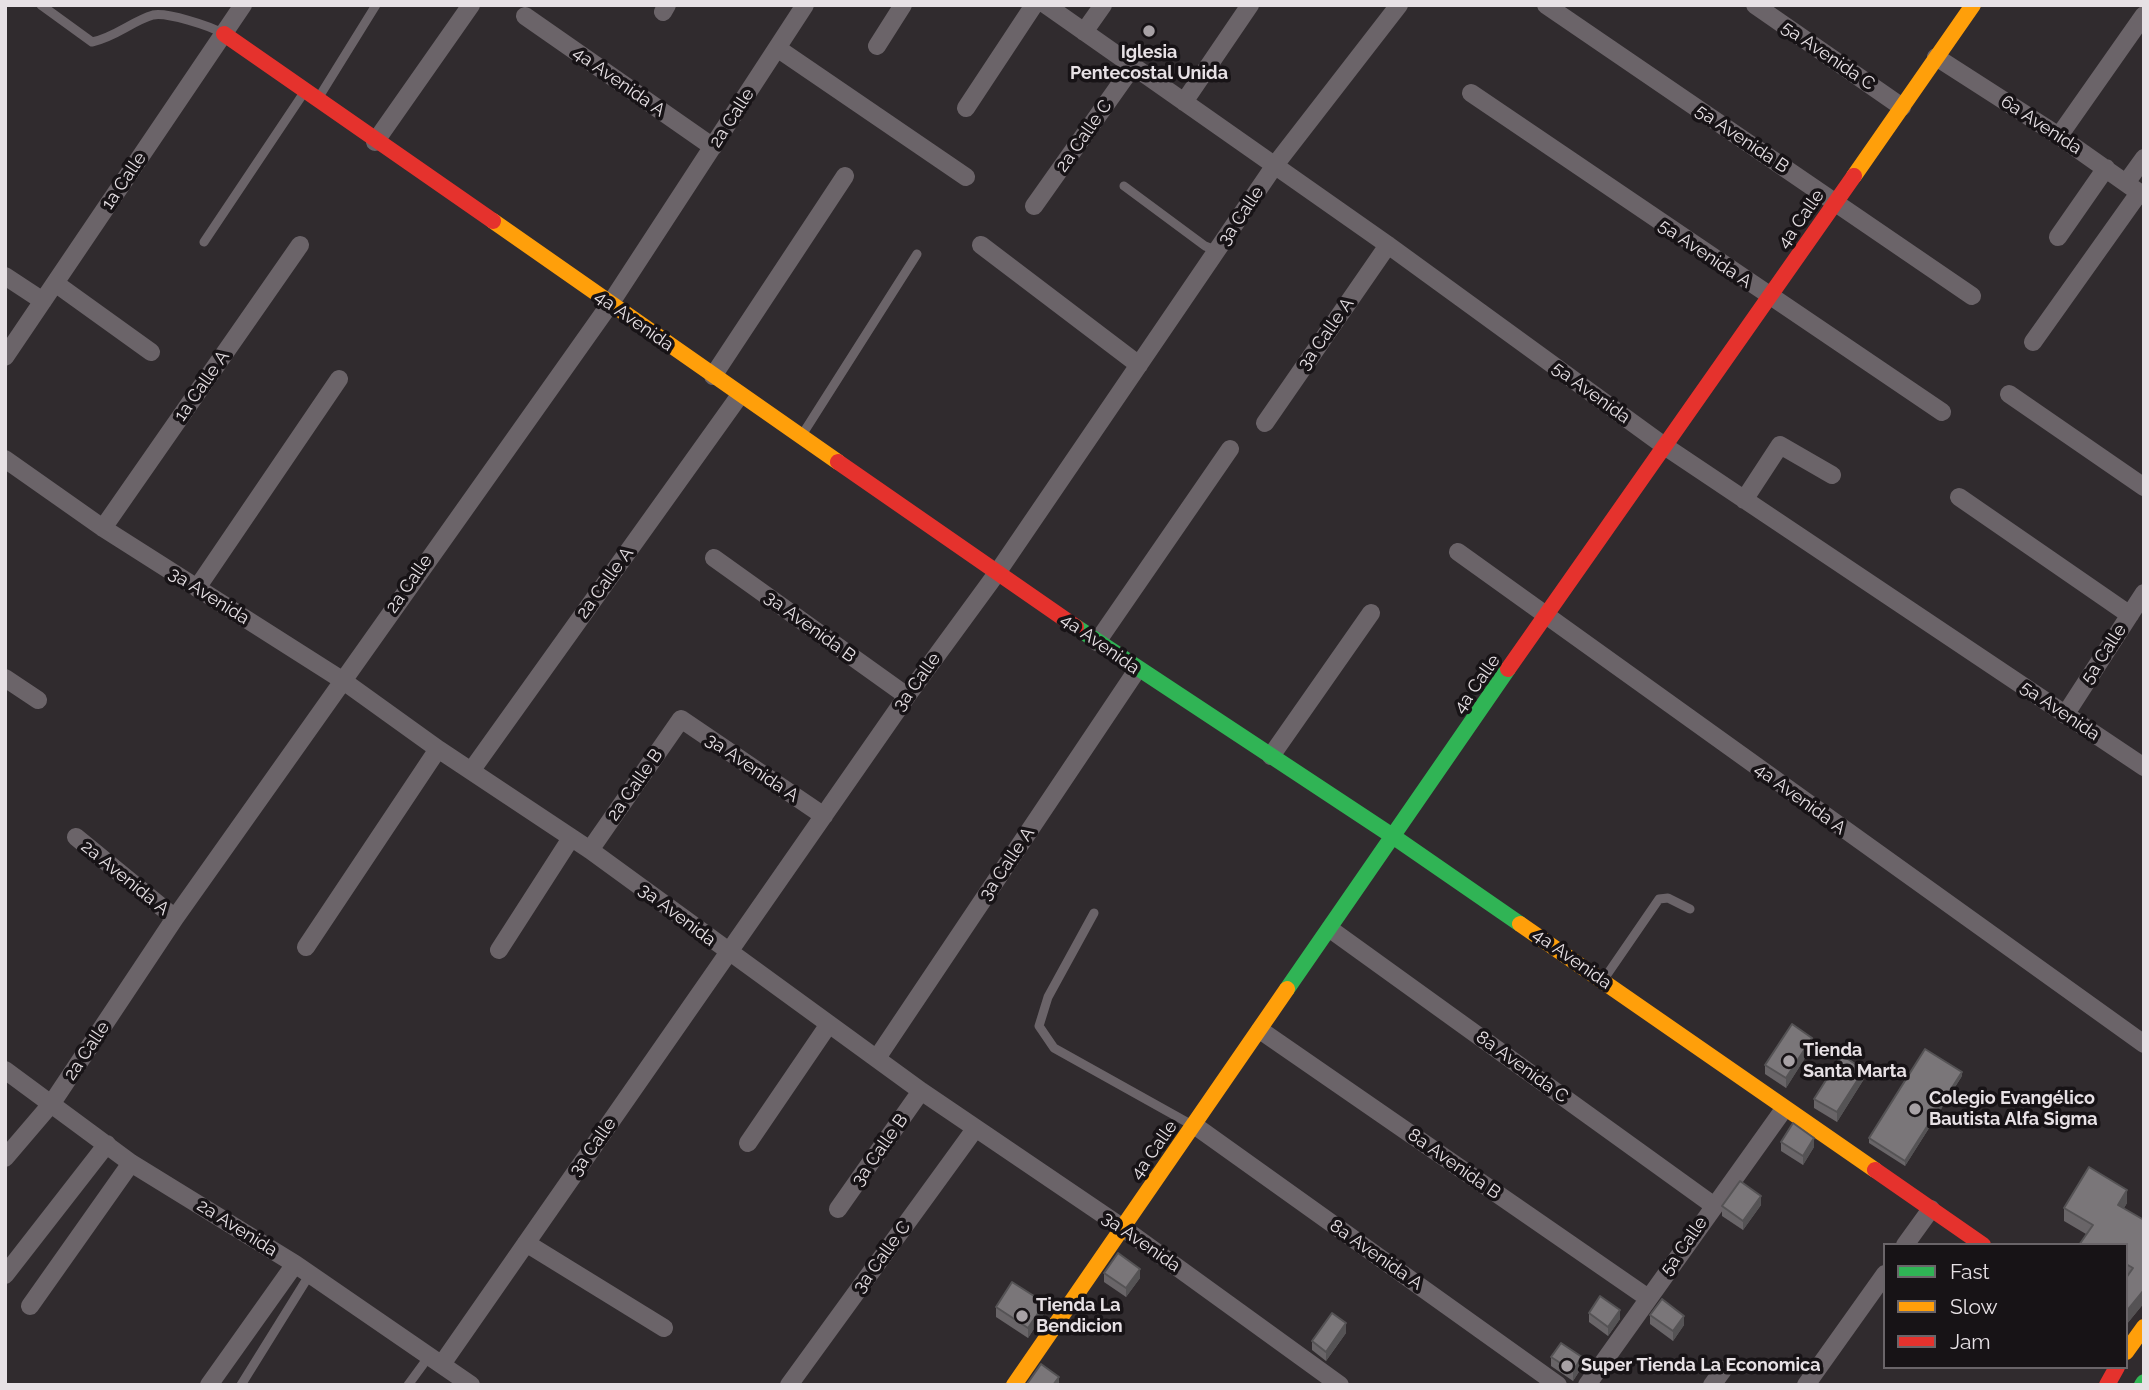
<!DOCTYPE html>
<meta charset="utf-8">
<style>
body{margin:0}
#map{position:relative;width:2149px;height:1390px;overflow:hidden;background:#302b2e;font-family:Raleway,sans-serif}
canvas{display:block}
.frame{position:absolute;inset:0;border:7px solid #e7e1e5;pointer-events:none}
.legend{position:absolute;left:1883px;top:1243px;width:245px;height:126px;box-sizing:border-box;background:#171316;border:2px solid #6a6569;margin:0;padding:9px 12px;list-style:none;font-size:21px;color:#e7e1e5}
.legend li{display:flex;align-items:center;gap:14px;height:35px}
.legend b{width:35px;border:2px solid #6a6569}
</style>
<div id="map">
<canvas width="2149" height="1390"></canvas>
<div class="frame"></div>
<ul class="legend">
<li><b style="height:9px;background:#30b455"></b>Fast</li>
<li><b style="height:9px;background:#ff9f0a"></b>Slow</li>
<li><b style="height:9px;background:#e5322d"></b>Jam</li>
</ul>
</div>
<script>
const context = document.querySelector('canvas').getContext('2d');
context.lineJoin = 'round';
function trace(path, color, width, dash) { context.strokeStyle = color; context.lineWidth = width; context.lineCap = dash ? 'butt' : 'round'; context.setLineDash(dash || []); context.stroke(path); }
function fill(path, color) { context.fillStyle = color; context.fill(path, 'evenodd'); }
function write(font, color, halo, rows, align = 'center') {
  context.font = font + ' Raleway,sans-serif'; context.lineWidth = 7; context.setLineDash([]); context.textBaseline = 'middle'; context.strokeStyle = halo; context.fillStyle = color; for (const [text, x, y, turn = 0] of rows) {
    context.save(); context.translate(x, y); context.rotate((+turn || 0) * Math.PI / 180); context.textAlign = isNaN(turn) ? turn : align; if (halo) context.strokeText(text, 0, 0); context.fillText(text, 0, 0); context.restore();
  }
}
trace(new Path2D(`
 M41 5 92 42C116 37 132 21 153 15 167 12 210 26 222 33
 M319 97 376 5
 M1124 186 1205 246 1218 251
 M204 242 303 94
 M802 435 917 254
 M1094 913 1048 997 1039 1026 1054 1048 1192 1125
 M1604 979 1659 899 1668 898 1690 909
 M241 1385 310 1274
 M408 1385 430 1355`), '#6b6469', 9);
trace(new Path2D(`
 M1046 5 1388 245 1663 445 2144 767
 M1546 5 1972 296
 M1755 5 1902 107
 M663 12 667 5
 M525 16 713 147
 M1084 32 1103 5
 M877 46 903 5
 M777 48 966 177
 M1936 57 2059 136 2144 196
 M1471 93 1942 412
 M1184 102 1250 5
 M966 108 1034 5
 M2059 136 2144 15
 M375 142 471 5
 M2126 183 2144 158
 M1034 206 1133 66
 M2058 237 2106 168
 M981 245 1139 365
 M5 276 43 301
 M55 283 151 352
 M2033 342 2139 193
 M5 357 243 5
 M713 376 845 176
 M2009 394 2144 487
 M1265 423 1388 245
 M5 459 103 528 342 680 438 749 590 850 921 1091 1123 1228 1340 1385
 M1959 497 2130 615
 M1744 500 1780 445 1832 475
 M103 528 300 245
 M1458 552 2144 1044
 M714 558 907 696
 M197 588 339 379
 M1097 642 1230 449
 M5 678 38 700
 M2065 715 2144 593
 M1271 756 1371 613
 M471 771 740 395
 M76 837 175 918
 M590 850 681 719 824 816
 M1330 929 1713 1205
 M306 947 438 749
 M499 950 571 838
 M1260 1030 1648 1298
 M877 1058 1137 670
 M5 1070 131 1163 295 1264 471 1385
 M1194 1125 1558 1385
 M748 1143 829 1024
 M5 1158 52 1103 175 918 610 304 805 5
 M838 1209 921 1091
 M526 1243 664 1328
 M1905 1245 1931 1209
 M5 1275 107 1144
 M30 1306 131 1163
 M442 1364 907 696 997 573 1275 165 1399 5
 M209 1385 295 1264
 M789 1385 975 1129
 M1587 1385 1784 1109
 M1712 1385 1723 1370
 M1806 1385 1885 1274`), '#6b6469', 18);
trace(new Path2D(`
 M1076 627 1394 837 1520 924
 M1287 989 1508 669
 M2142 1385 2144 1382`), '#30b455', 16);
trace(new Path2D(`
 M1854 176 1973 5
 M493 221 838 462
 M1520 924 1875 1170
 M2126 1352 2144 1327
 M1014 1385 1287 989`), '#ff9f0a', 16);
trace(new Path2D(`
 M224 34 493 221
 M838 462 1076 627
 M1508 669 1854 176
 M1875 1170 1983 1245
 M2107 1385 2117 1367`), '#e5322d', 16);
fill(new Path2D(`
 M1812 1047 1786 1088 1765 1074V1065Z
 M1962 1076 1905 1166 1869 1143V1138Z
 M1864 1079 1837 1122 1814 1108V1099Z
 M1781 1142 1814 1147 1803 1165 1781 1151Z
 M2127 1203 2124 1208 2144 1303 2126 1325V1245L2086 1234 2064 1221V1208Z
 M1761 1205 1743 1230 1722 1216V1206Z
 M1104 1273 1140 1278 1126 1297 1104 1282Z
 M996 1307 1045 1312 1028 1338 996 1317Z
 M1589 1313 1620 1319 1608 1336 1589 1322Z
 M1650 1315 1684 1325 1673 1341 1650 1324Z
 M1346 1333 1326 1361 1312 1350V1341Z
 M1551 1357 1582 1367 1573 1381 1551 1366Z`), '#696568');
fill(new Path2D(`
 M1812 1038V1047L1786 1088V1078Z
 M1864 1070V1079L1837 1122V1112Z
 M1962 1072V1076L1905 1166V1161Z
 M1814 1138V1147L1803 1165V1156Z
 M2127 1190V1203L2118 1218V1205Z
 M1761 1196V1205L1743 1230V1221Z
 M1140 1269V1278L1126 1297V1288Z
 M2144 1290V1303L2126 1325V1312Z
 M1045 1303V1312L1028 1338V1328Z
 M1620 1310V1319L1608 1336V1327Z
 M1684 1316V1325L1673 1341V1331Z
 M1346 1323V1333L1326 1361V1352Z
 M1582 1357V1367L1573 1381V1371Z
 M1059 1377V1385H1053Z`), '#555355');
const building = new Path2D(`
 M1792 1024 1812 1038 1786 1078 1765 1065Z
 M1925 1049 1962 1072 1905 1161 1869 1138Z
 M1842 1055 1864 1070 1837 1112 1814 1099Z
 M1793 1123 1814 1138 1803 1156 1781 1142Z
 M2089 1167 2127 1190 2118 1205 2144 1220V1290L2126 1312V1278L2133 1268 2126 1264V1245H2079L2093 1225 2064 1208Z
 M1740 1181 1761 1196 1743 1221 1722 1206Z
 M1118 1253 1140 1269 1126 1288 1104 1273Z
 M1012 1282 1045 1303 1028 1328 996 1307Z
 M1600 1296 1620 1310 1608 1327 1589 1313Z
 M1662 1299 1684 1316 1673 1331 1650 1315Z
 M1332 1313 1346 1323 1326 1352 1312 1341Z
 M1561 1343 1582 1357 1573 1371 1551 1357Z
 M1041 1364 1059 1377 1053 1385H1028L1027 1384Z`);
fill(building, '#7a7679');
trace(building, '#555355', 2);
for (const [x, y, r, color] of [
 [1149,31,7,"#a7a1a5"],
 [1789,1061,7,"#a7a1a5"],
 [1915,1109,7,"#a7a1a5"],
 [1022,1316,7,"#a7a1a5"],
 [1567,1366,7,"#a7a1a5"]
]) { const dot = new Path2D(); dot.arc(x, y, r, 0, 2 * Math.PI); context.fillStyle = color; context.fill(dot); trace(dot, '#171316', 2.5); }
write('bold 18px', '#e7e1e5', '#171316', [
 ["Iglesia",1149,53,"center"],
 ["Pentecostal Unida",1149,74,"center"],
 ["Tienda",1803,1051],
 ["Santa Marta",1803,1072],
 ["Colegio Evangélico",1929,1099],
 ["Bautista Alfa Sigma",1929,1120],
 ["Tienda La",1036,1306],
 ["Bendicion",1036,1327],
 ["Super Tienda La Economica",1581,1366]
], 'left');
write('18px', '#e7e1e5', '#171316', [
 ["5a Avenida C",1828,56,34],
 ["4a Avenida A",619,82,35],
 ["2a Calle",732,118,-57],
 ["6a Avenida",2041,125,33],
 ["2a Calle C",1084,136,-55],
 ["5a Avenida B",1742,139,34],
 ["1a Calle",124,181,-56],
 ["3a Calle",1241,216,-56],
 ["4a Calle",1801,219,-55],
 ["5a Avenida A",1705,254,34],
 ["4a Avenida",634,321,35],
 ["3a Calle A",1326,334,-55],
 ["1a Calle A",202,386,-55],
 ["5a Avenida",1591,393,36],
 ["2a Calle A",605,583,-54],
 ["2a Calle",409,584,-55],
 ["3a Avenida",209,596,32],
 ["3a Avenida B",810,627,36],
 ["4a Avenida",1100,644,35],
 ["5a Calle",2104,654,-57],
 ["3a Calle",917,682,-54],
 ["4a Calle",1477,684,-55],
 ["5a Avenida",2060,711,34],
 ["3a Avenida A",752,768,34],
 ["2a Calle B",635,785,-55],
 ["4a Avenida A",1800,799,36],
 ["3a Calle A",1007,864,-56],
 ["2a Avenida A",125,878,39],
 ["3a Avenida",677,915,37],
 ["4a Avenida",1572,959,35],
 ["2a Calle",87,1051,-56],
 ["8a Avenida C",1522,1067,36],
 ["3a Calle",593,1147,-55],
 ["3a Calle B",880,1150,-55],
 ["4a Calle",1154,1150,-55],
 ["8a Avenida B",1454,1164,35],
 ["2a Avenida",237,1228,32],
 ["3a Avenida",1141,1242,35],
 ["5a Calle",1684,1246,-55],
 ["8a Avenida A",1376,1255,35],
 ["3a Calle C",882,1257,-54]
]);
</script>
